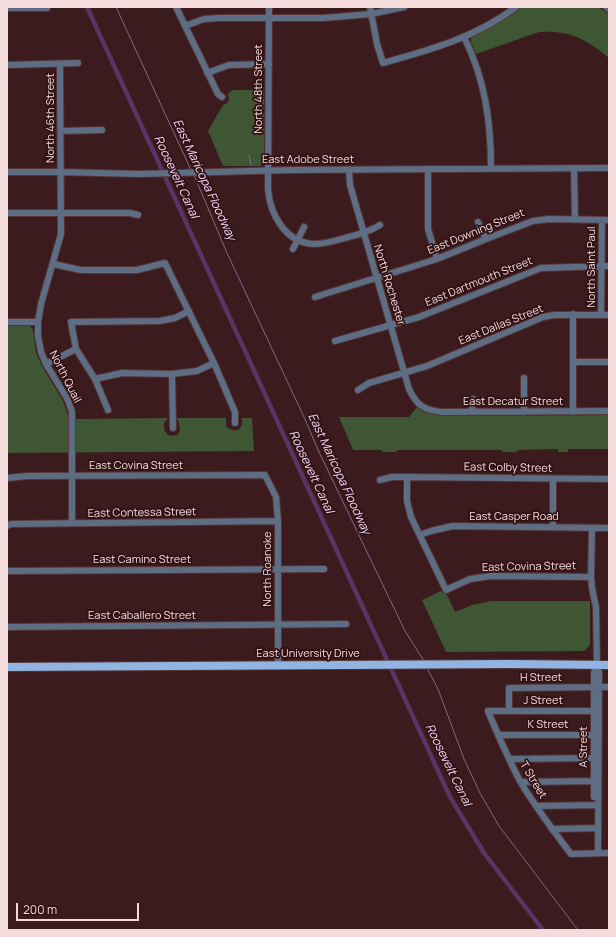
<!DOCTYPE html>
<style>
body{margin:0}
#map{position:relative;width:616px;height:937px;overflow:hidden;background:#3b1b1d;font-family:Manrope,sans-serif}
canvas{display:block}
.frame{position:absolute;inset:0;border:8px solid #f4dcdc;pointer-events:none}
.scale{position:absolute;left:16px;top:903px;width:123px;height:18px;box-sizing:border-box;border:2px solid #f4dcdc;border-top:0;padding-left:5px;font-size:12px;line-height:14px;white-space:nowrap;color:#f4dcdc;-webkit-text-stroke:3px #311114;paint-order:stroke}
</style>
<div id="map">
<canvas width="616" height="937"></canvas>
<div class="frame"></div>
<div class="scale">200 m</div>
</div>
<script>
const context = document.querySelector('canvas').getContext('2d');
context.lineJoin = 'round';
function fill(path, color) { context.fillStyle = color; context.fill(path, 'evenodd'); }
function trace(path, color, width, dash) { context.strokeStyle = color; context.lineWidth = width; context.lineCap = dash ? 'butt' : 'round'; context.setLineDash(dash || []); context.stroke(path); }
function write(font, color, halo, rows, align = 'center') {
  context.font = font + ' Manrope,sans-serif'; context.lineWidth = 3.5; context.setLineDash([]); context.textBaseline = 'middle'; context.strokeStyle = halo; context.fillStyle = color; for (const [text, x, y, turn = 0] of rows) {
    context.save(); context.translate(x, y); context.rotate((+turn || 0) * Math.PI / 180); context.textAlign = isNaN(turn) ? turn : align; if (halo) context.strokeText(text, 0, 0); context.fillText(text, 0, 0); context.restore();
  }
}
fill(new Path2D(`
 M521 7H598L609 14V58C587 39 569 30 539 32L476 54 471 42V37L509 15Z
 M234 90H264V163L260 166H223L208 131 223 105 227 103 229 100 228 93Z
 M7 326H30L33 330 36 353 42 366 63 401 68 415 78 419 168 418 164 423V430L168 435C183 438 181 427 177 418H226V426C235 435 244 429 242 418H252L254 451 7 453Z
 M418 406 425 411 441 416 609 415V449H568V452H558V449L519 450 516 452H503L501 450H398L396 452H383L381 450H353L339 417H409Z
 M441 591 446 593 455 612 472 605 491 601H590V645L584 651 446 652 422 600Z`), '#3e5634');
trace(new Path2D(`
 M116 7 191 170
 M249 155 251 165
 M272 160H281
 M194 175 227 253 304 417 319 452 405 631 424 661
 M427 668 438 689 464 759 480 793 499 826 578 930`), '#886789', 1);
trace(new Path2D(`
 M87 7 450 797 484 853 543 930`), '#593566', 4.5);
const minor = new Path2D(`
 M176 7 218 94 222 97
 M269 7 268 189C270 215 286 243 314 244 325 244 335 241 345 238 357 235 369 232 380 225
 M370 7 377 44 383 63C430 50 477 37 516 7
 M606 7 609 9
 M7 8H47
 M185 26 204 19 220 18H323L371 14 404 7
 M464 37C485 79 491 122 491 168
 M7 65 78 63
 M60 65 61 234 41 304 38 322V336L41 352 46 364 68 400 72 412V523
 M207 73 229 65 269 64
 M61 131 102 130
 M574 168 575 219
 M428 169V229L437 259
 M349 170 350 185 409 389C417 406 424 410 442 412L609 411
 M7 172H61L139 174 291 170 609 168
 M7 213H130L138 215
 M478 222 486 239
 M293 249 304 227
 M53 264 81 270H137L165 263 214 363 235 412V423
 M315 297 437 259 486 239 533 221 549 219 609 220
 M573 314V412
 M601 315 602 220
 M7 322H38
 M335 341 419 317 541 268 609 266
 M573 362H609
 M46 364 76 349
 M172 374 173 428
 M95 379 122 373 172 374 197 371 214 363
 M358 390 369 383 427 366 543 317 554 315H609
 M108 410 95 379 76 349 71 322 159 321 175 318 189 311
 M472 412 473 399
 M524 412V378
 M407 477V501L411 517 446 590 470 579 491 576 591 577
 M7 478 27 476 265 475 276 497 278 521V665
 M380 480 392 477H407L609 479
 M7 526 11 524 278 521
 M553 527V479
 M592 528 591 577 592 588 596 607 597 665 599 673 598 853
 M420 535 431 531 453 526 609 528
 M7 571 324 569
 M7 627 346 624
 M509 711V688L609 687
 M598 711H488C498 735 508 758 520 781 535 807 553 830 571 854L609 853
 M498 735H597
 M509 759 597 758
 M521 782 597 781
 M594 797V673L596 666
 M536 806 598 805
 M552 829 598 828`);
const major = new Path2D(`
 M7 667 509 664 609 665`);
trace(minor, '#553638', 8);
trace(major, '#553638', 10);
trace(minor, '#5d6d83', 6);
trace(major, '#92b4e3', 8);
write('11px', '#f4dcdc', '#311114', [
 ["North 48th Street",259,89,-90],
 ["North 46th Street",51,118,-90],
 ["East Adobe Street",308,160],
 ["East Downing Street",476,232,-22],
 ["North Saint Paul",592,267,-90],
 ["East Dartmouth Street",479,282,-22],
 ["North Rochester",389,285,73],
 ["East Dallas Street",501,325,-22],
 ["North Quail",65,377,63],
 ["East Decatur Street",513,402],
 ["East Covina Street",136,466],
 ["East Colby Street",508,468,1],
 ["East Contessa Street",142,513,-1],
 ["East Casper Road",514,517],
 ["East Camino Street",142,560],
 ["East Covina Street",529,567,-1],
 ["North Roanoke",268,569,-90],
 ["East Caballero Street",142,616],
 ["East University Drive",308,654],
 ["H Street",541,678],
 ["J Street",543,701],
 ["K Street",548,725],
 ["A Street",584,747,-90],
 ["T Street",533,780,59]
]);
write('italic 12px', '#eed7f7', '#311114', [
 ["Roosevelt Canal",176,177,65],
 ["East Maricopa Floodway",204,180,65],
 ["Roosevelt Canal",311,472,65],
 ["East Maricopa Floodway",339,474,65],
 ["Roosevelt Canal",448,765,64]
]);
</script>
